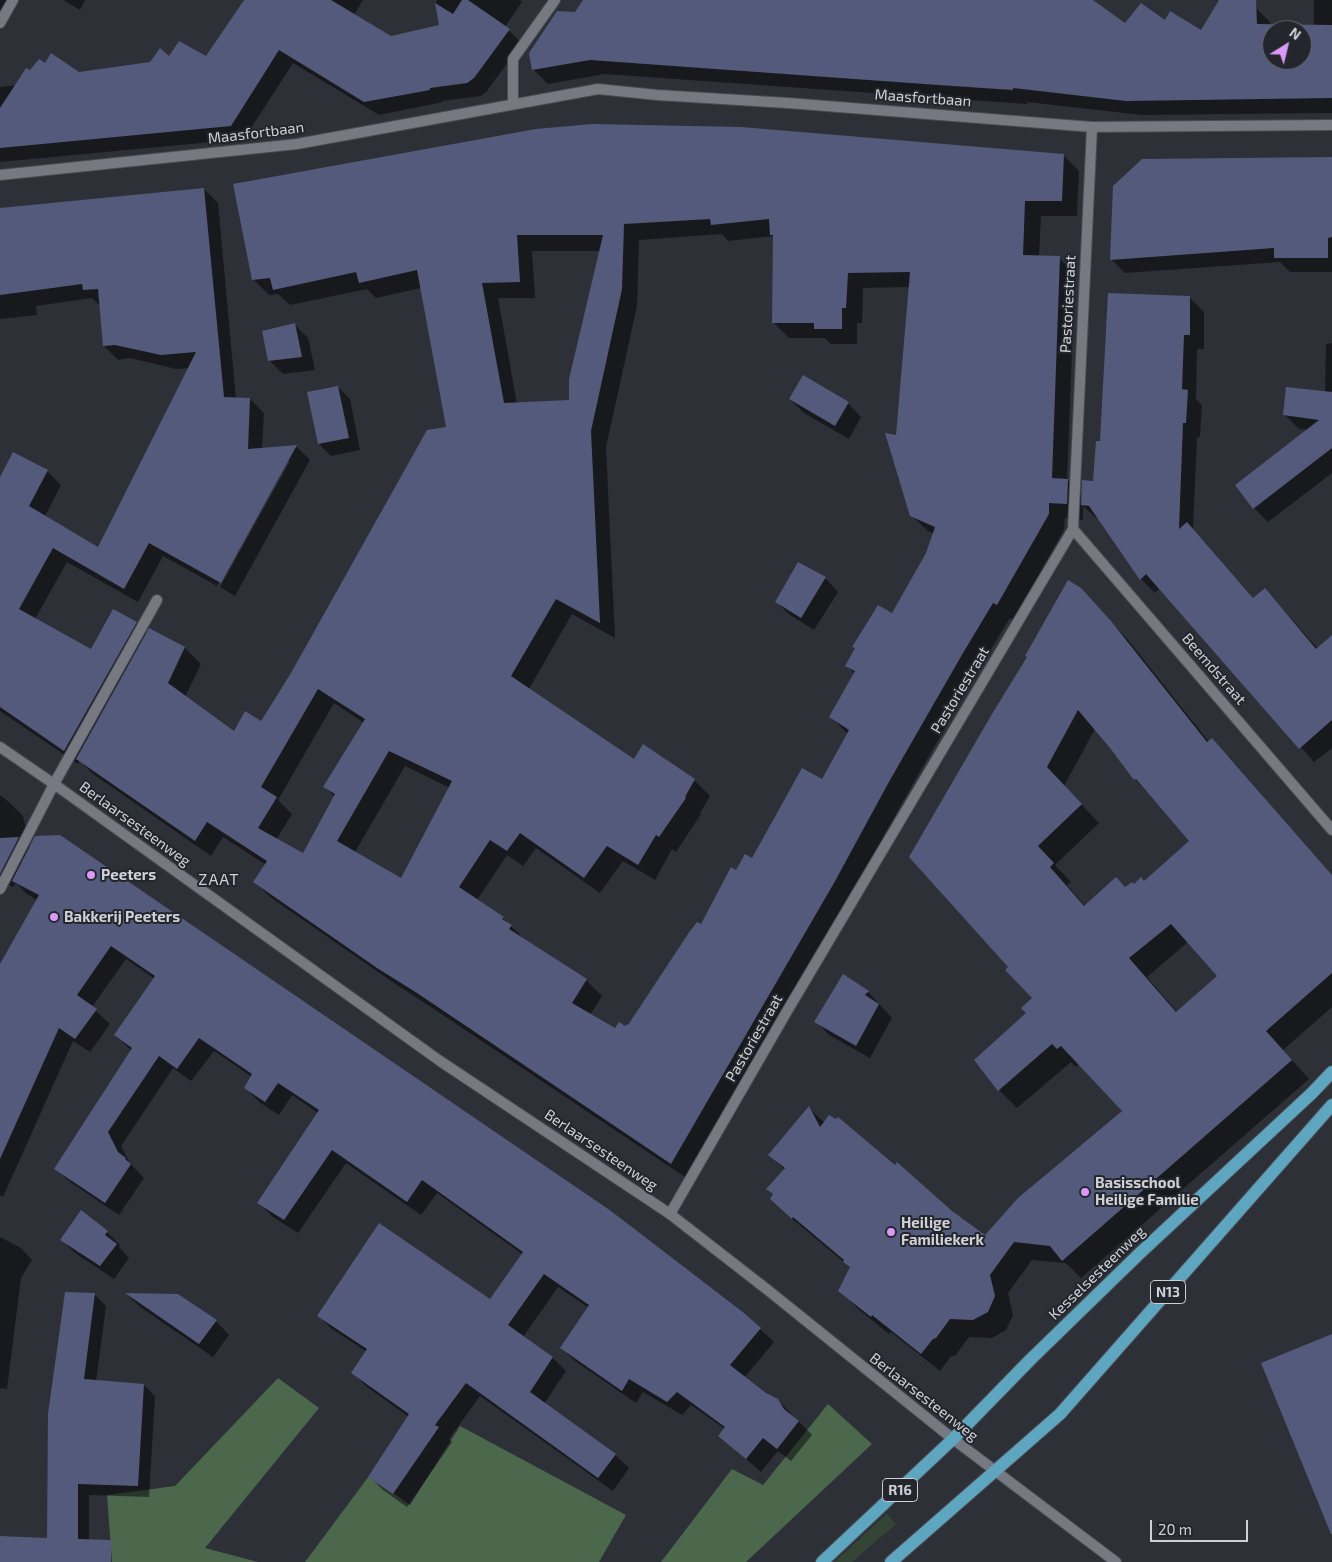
<!DOCTYPE html>
<style>
body{margin:0}
#map{position:relative;width:1332px;height:1562px;overflow:hidden;background:#2e3038;font-family:"Exo 2",sans-serif}
canvas{display:block}
.north{position:absolute;left:1262px;top:20px;width:50px;height:50px;box-sizing:border-box;background:#24262e;border:1px solid #696a71;border-radius:50%;rotate:36deg;font-size:14px;font-weight:700;line-height:20px;text-align:center;color:#d0d1d6}
.north::after{content:'';display:block;margin:auto;width:18px;height:22px;background:#da9af6;clip-path:polygon(50% 0,100% 100%,50% 72%,0 100%)}
.scale{position:absolute;left:1150px;top:1520px;width:98px;height:22px;box-sizing:border-box;border:2px solid #d0d1d6;border-top:0;padding-left:6px;font-size:15px;line-height:18px;white-space:nowrap;color:#d0d1d6;-webkit-text-stroke:4px #24262e;paint-order:stroke}
</style>
<div id="map">
<canvas width="1332" height="1562"></canvas>
<div class="north">N</div>
<div class="scale">20 m</div>
</div>
<script>
const context = document.querySelector('canvas').getContext('2d');
context.lineJoin = 'round';
function fill(path, color) { context.fillStyle = color; context.fill(path, 'evenodd'); }
function trace(path, color, width, dash) { context.strokeStyle = color; context.lineWidth = width; context.lineCap = dash ? 'butt' : 'round'; context.setLineDash(dash || []); context.stroke(path); }
function write(font, color, halo, rows, align = 'center') {
  context.font = font + ' "Exo 2",sans-serif'; context.lineWidth = 4; context.setLineDash([]); context.textBaseline = 'middle'; context.strokeStyle = halo; context.fillStyle = color; for (const [text, x, y, turn = 0] of rows) {
    context.save(); context.translate(x, y); context.rotate((+turn || 0) * Math.PI / 180); context.textAlign = isNaN(turn) ? turn : align; if (halo) context.strokeText(text, 0, 0); context.fillText(text, 0, 0); context.restore();
  }
}
fill(new Path2D(`
 M887 1514 896 1524 852 1562H834Z`), '#344535');
fill(new Path2D(`
 M278 1378 319 1408 205 1548 258 1562H112L107 1495 175 1486Z
 M828 1404 872 1444 746 1562H661L732 1469 763 1485Z
 M460 1426 626 1515 599 1562H305L369 1476 410 1505Z`), '#4b684d');
fill(new Path2D(`
 M0 0H15L0 25Z
 M63 0H85L80 10Z
 M244 0H363L354 15 390 37 440 26 436 2 437 0H520L522 2 505 27 522 43 487 91 481 96 442 101 443 102 379 115 293 63 244 139 0 162V87L17 85 30 71 45 65 79 73 151 63 169 57H206Z
 M584 0H1084L1125 24 1165 22 1202 32 1221 0H1243L1255 7 1270 22V25L1314 26V0H1332V113L1142 115 1027 102V104L605 74 548 84 533 69 576 14ZM1272 30H1302V60H1272Z
 M1063 155 1079 171 1077 216H1041L1039 257 1059 258 1075 274 1067 480 1083 495 1094 482 1102 442 1190 298 1204 312V349H1197L1196 399 1202 405 1200 437H1197L1193 529 1254 599 1265 589 1318 649 1332 640V748L1314 762 1160 588 1155 593 1141 579 1100 519H1097L1083 506V520L1065 518 1064 530 1013 620 1010 618 979 669 906 796 849 899 688 1179 434 1009 394 983 270 897 254 881 266 865 223 837 211 856 93 774 80 761 78 764 0 711V480L47 471 61 485 45 516 98 549 189 368 176 369 130 358 118 360 104 346 100 304H98L92 298 36 306 37 315 0 319V209L204 189 218 203 236 399H250L264 413 262 449 296 446 310 460 235 596 220 587 290 461H287L217 586 163 556 138 602 67 562 35 619 92 651 136 623 147 634 150 630 185 648 201 664 185 697 234 733 262 723 447 428 421 288 376 298 367 289 290 305 278 294 269 295 253 279 235 185ZM722 234 728 241 773 236 774 237 773 322 789 338H825L831 344H857V323H862L863 288 910 287 897 437 911 515 928 531 934 534 927 554 893 615 847 665 855 674 831 717 848 734 822 781 752 859 736 871 702 926 629 1026 615 1030 590 1015 602 996 586 980 525 940 503 918 477 900 507 855 523 866 536 848 600 893 623 861 655 880 672 849 676 852 701 814 700 813 710 796 694 780 643 746 634 760 529 689 572 614 615 638 606 447 637 306 639 240ZM532 251H600L570 401 517 404 498 298H535ZM334 703 364 723 325 787 335 797 303 854 276 840 292 814 278 800ZM405 766 450 788 401 879 355 852Z
 M1332 158V272H1290L1280 262 1125 273 1111 259Z
 M295 325 308 338 315 370 283 374 269 360Z
 M1332 343V473L1268 522 1254 508 1308 430 1299 429 1285 415 1325 392 1326 344Z
 M338 387 350 399 360 450 331 456 319 444Z
 M790 399 848 403 861 417 849 439 804 413Z
 M825 578 838 592 814 630 790 615 776 602Z
 M1080 589 1129 641 1209 742 1212 740 1230 758 1332 875V1007L1283 1050 1309 1079 1081 1278 1066 1263 1032 1260 1008 1293 1013 1315 1006 1330 992 1338 969 1337 955 1356H951L940 1371 891 1332 889 1334 858 1309 840 1290 851 1268 790 1217 768 1189 785 1170 770 1155 809 1108 825 1123 985 1236 1124 1111 1080 1063 1076 1067 1071 1062 1017 1108 999 1090 1034 998 1010 967 911 857ZM1095 729 1135 779 1191 841 1145 882 1126 888 1085 906 1067 885 1071 882 1055 865 1099 823 1064 786ZM1188 942 1219 976 1178 1013 1147 977Z
 M0 795 9 802 23 816 30 848 760 1329 774 1342 744 1378 765 1394 778 1400 812 1435 791 1461 778 1451 761 1472 720 1436 725 1429 691 1405 682 1415 643 1392 636 1403 575 1361 561 1348 589 1308 558 1287 523 1337 553 1358 566 1371 544 1404 615 1455 629 1468 613 1491 480 1396 449 1439 452 1442 407 1507 383 1490 369 1476 409 1417 367 1387 353 1373 367 1352 332 1329 318 1315 490 1301 522 1254 437 1193 421 1215 346 1163 298 1233 273 1217 259 1203 318 1113 292 1095 279 1115 259 1102 246 1088 252 1077 214 1051 191 1081 173 1068 121 1146 129 1162 144 1178 119 1215 70 1182 56 1169 132 1051 115 1035 155 979 126 959 92 1007 110 1024 90 1052 73 1041 3 1197 0 1195V967L37 900 27 894 16 883 13 887 0 880Z
 M868 992 892 1018 870 1058 829 1035 816 1021Z
 M107 1232 120 1245 119 1247 129 1258 114 1279 75 1253 62 1240Z
 M0 1237 21 1248 32 1260 21 1278 7 1389 0 1388Z
 M94 1294 106 1306 96 1382 144 1385 155 1396 149 1497 89 1495V1562H0V1537L49 1539Z
 M128 1295 216 1321 229 1335 213 1357 140 1307Z`), '#0007');
fill(new Path2D(`
 M244 0H331L391 36 439 25 435 3 453 14 462 0H468L510 29 474 78 467 83 430 88V90L364 102 279 50 231 126 0 148V108L26 68 30 70 39 59 45 63 51 53 79 72 150 62 160 48 169 56 179 41 206 56Z
 M583 0H1093L1125 23 1141 3 1165 20 1170 11 1201 30 1219 0H1256L1257 24 1332 25V98L1126 101 1013 88V90L938 85 590 60 532 70 529 53 557 11 575 12ZM1272 30H1302V60H1272Z
 M592 124 741 127 1064 154 1062 201H1025L1023 255 1060 256 1052 478 1068 479 1067 504 1049 503V514L997 605 993 603 963 653 890 780 834 883 671 1164 417 993 377 968 253 882 267 861 207 822 195 841 76 759 149 628 185 647 168 683 234 731 245 711 261 721 291 673 427 430 446 427 417 270 359 283 356 272 273 290 270 278 252 280 233 184 536 129ZM710 219 711 225 769 219 770 235H773L772 323H814V329H842V308H846L848 273 910 272 896 435 885 433 910 516 935 527 926 553 892 613 878 605 852 647 855 648 845 666 855 671 829 717 849 730 822 779 802 768 752 858 745 854 736 870 731 867 701 924 697 922 690 931 628 1025 627 1024 625 1026 619 1022 615 1028 572 1003 587 979 509 929 512 925 502 919 504 917 459 887 490 840 507 851 520 833 584 878 607 846 638 865 656 835 659 837 686 798 685 797 695 779 643 744 634 759 511 676 556 599 600 623 591 431 622 289 624 224ZM517 235H603L569 379V400L504 403 482 283 520 282ZM318 689 365 719 323 787 335 794 303 853 258 828 277 797 261 787ZM389 751 452 781 401 878 337 841Z
 M1332 157V237L1328 238V258H1274V248L1110 260 1113 186 1142 159Z
 M204 188 224 397 250 398 248 449 297 445 221 583 149 543 124 589 53 548 19 609 91 649 113 609 137 622 64 751 0 707V477L13 452 48 470 29 506 98 547 196 352 161 355 115 345 103 346 98 289 83 290 82 284 0 295V208Z
 M1108 293 1190 296V335H1184L1182 389 1188 390 1186 423H1183L1179 529 1187 522 1253 598 1265 588 1316 649 1332 635V720L1299 749 1146 574 1140 580 1089 506 1081 505 1082 480 1093 481 1096 441H1100Z
 M295 323 302 357 268 361 262 331Z
 M803 375 849 402 835 426 789 399Z
 M338 386 349 438 318 444 307 392Z
 M1286 387 1332 392V448L1253 509 1235 485 1319 420 1283 415Z
 M798 562 826 577 801 618 775 602Z
 M1068 580 1081 588 1111 621 1207 742 1212 738 1332 875V973L1266 1031 1292 1060 1062 1261 1050 1246 1014 1242 990 1275 995 1296 988 1312 973 1320 950 1319 936 1338 933 1339 921 1354 872 1315 871 1317 838 1291 850 1267 843 1262 844 1260 793 1217 792 1219 770 1199 773 1194 766 1189 785 1168 768 1155 809 1106 820 1127 829 1115 836 1119 838 1117 895 1165 897 1162 952 1211 985 1235 1018 1198 1122 1111 1061 1046 1057 1049 1052 1044 998 1091 974 1060 1026 1013 1021 1008 1032 998 1005 970 1008 967 909 857 992 714 1027 657 1025 656ZM1078 710 1110 748 1134 780 1136 779 1189 841 1144 881 1141 877 1134 884 1132 882 1125 887 1116 877 1084 906 1050 867 1054 863 1038 846 1082 804 1047 767ZM1171 924 1217 976 1176 1012 1129 958Z
 M60 835 611 1211 744 1313 761 1328 730 1365 766 1393 778 1399 784 1409 799 1421 777 1449 763 1438 746 1459 718 1436 725 1427 677 1392 667 1402 629 1379 622 1391 560 1348 589 1305 544 1274 508 1325 553 1357 530 1392 616 1454 598 1478 466 1383 435 1425 439 1427 393 1494 368 1477 409 1414 351 1373 367 1349 317 1316 379 1223 490 1299 523 1252 422 1180 407 1202 332 1150 284 1220 257 1203 319 1110 278 1083 265 1102 244 1088 252 1074 199 1038 177 1069 159 1056 108 1132 118 1152 126 1158 125 1159 131 1164 105 1203 54 1169 132 1048 114 1035 155 976 111 946 77 995 97 1009 75 1039 59 1028 0 1159V964L39 895 12 881 35 836Z
 M19 837 0 874V838Z
 M843 974 869 991 865 995 879 1004 856 1046 814 1022Z
 M81 1210 108 1231 105 1235 117 1244 100 1266 60 1240Z
 M65 1292 95 1293 84 1379 144 1384 138 1486 78 1484V1539L111 1540V1562H0V1536L47 1538 48 1414Z
 M125 1293 178 1294 217 1320 199 1344Z
 M1332 1334V1534H1331L1261 1363Z`), '#535a7b');
const minor = new Path2D(`
 M0 23 13 0
 M513 103V59L555 0
 M0 175 297 144 598 89 657 95 788 103 1092 127 1332 125
 M1073 529 1332 830
 M0 889 54 784 157 600
 M670 1214 786 1013 1073 529 1092 127`);
const tertiary = new Path2D(`
 M0 747 54 784 440 1061 670 1214 769 1291 953 1439 1116 1562`);
const primary = new Path2D(`
 M822 1562 953 1439 1030 1360 1139 1254 1312 1093 1332 1072
 M891 1562 1060 1414 1332 1105`);
trace(minor, '#4a4c52', 12);
trace(tertiary, '#4a4c52', 12);
trace(primary, '#4a4c52', 14);
trace(minor, '#777982', 10);
trace(tertiary, '#777982', 10);
trace(primary, '#5ea5bf', 12);
for (const [x, y, r, color] of [
 [91,875,5,"#da9af6"],
 [54,917,5,"#da9af6"],
 [1085,1192,5,"#da9af6"],
 [891,1232,5,"#da9af6"]
]) { const dot = new Path2D(); dot.arc(x, y, r, 0, 2 * Math.PI); context.fillStyle = color; context.fill(dot); trace(dot, '#24262e', 2); }
for (const [x, y, w] of [
 [1168,1292,35],
 [900,1490,35]
]) { const box = new Path2D(); box.roundRect(x - w / 2, y - 11.5, w, 23, 4); context.fillStyle = '#24262e'; context.fill(box); trace(box, '#d0d1d6', 1); }
write('bold 14px', '#d0d1d6', null, [
 ["N13",1168,1292],
 ["R16",900,1490]
]);
write('15px', '#d0d1d6', '#24262e', [
 ["Maasfortbaan",923,98,4],
 ["Maasfortbaan",256,133,-7],
 ["Pastoriestraat",1068,304,-87],
 ["Beemdstraat",1214,669,49],
 ["Pastoriestraat",960,690,-59],
 ["Berlaarsesteenweg",135,824,36],
 ["Pastoriestraat",754,1038,-60],
 ["Berlaarsesteenweg",601,1150,34],
 ["Kesselsesteenweg",1097,1273,-44],
 ["Berlaarsesteenweg",924,1397,38]
]);
write('bold 15px', '#d0d1d6', '#24262e', [
 ["Peeters",101,875],
 ["Bakkerij Peeters",64,917],
 ["Basisschool",1095,1183],
 ["Heilige Familie",1095,1200],
 ["Heilige",901,1223],
 ["Familiekerk",901,1240]
], 'left');
context.letterSpacing = '1px';
write('16px', '#ced1db', '#24262e', [
 ["ZAAT",219,880]
]);
context.letterSpacing = '0px';
</script>
